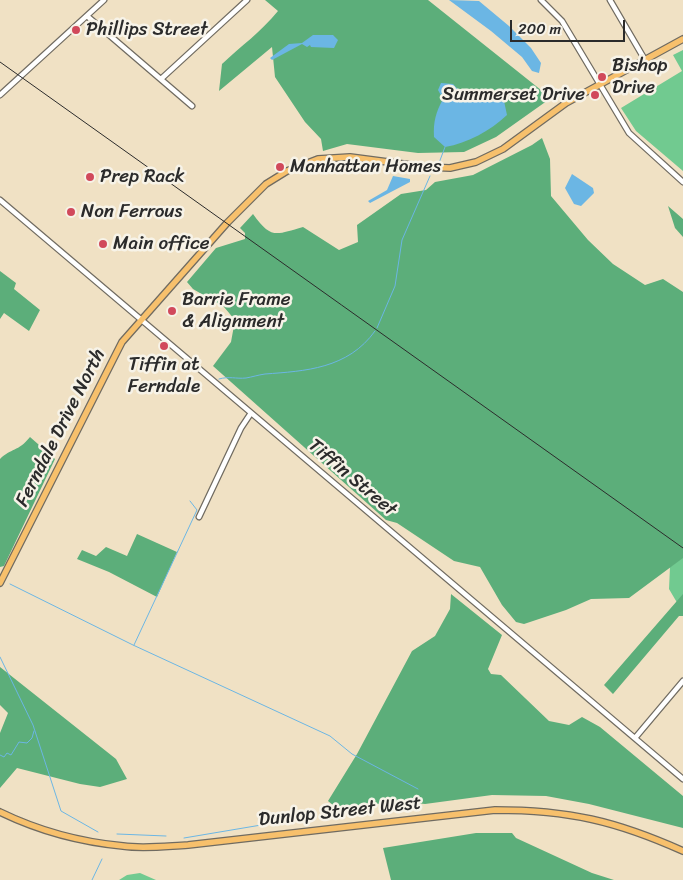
<!DOCTYPE html>
<style>
body{margin:0}
#map{position:relative;width:683px;height:880px;overflow:hidden;background:#f0e1c4;font-family:Sriracha,sans-serif}
canvas{display:block}
.scale{position:absolute;left:510px;top:20px;width:115px;height:22px;box-sizing:border-box;border:2px solid #2b2b2b;border-top:0;padding-left:6px;font-size:15px;line-height:18px;white-space:nowrap;color:#2b2b2b;-webkit-text-stroke:4px #f7f3e8;paint-order:stroke}
</style>
<div id="map">
<canvas width="683" height="880"></canvas>
<div class="scale">200 m</div>
</div>
<script>
const context = document.querySelector('canvas').getContext('2d');
context.lineJoin = 'round';
function fill(path, color) { context.fillStyle = color; context.fill(path, 'evenodd'); }
function trace(path, color, width, dash) { context.strokeStyle = color; context.lineWidth = width; context.lineCap = dash ? 'butt' : 'round'; context.setLineDash(dash || []); context.stroke(path); }
function write(font, color, halo, rows, align = 'center') {
  context.font = font + ' Sriracha,sans-serif'; context.lineWidth = 5; context.setLineDash([]); context.textBaseline = 'middle'; context.strokeStyle = halo; context.fillStyle = color; for (const [text, x, y, turn = 0] of rows) {
    context.save(); context.translate(x, y); context.rotate((+turn || 0) * Math.PI / 180); context.textAlign = isNaN(turn) ? turn : align; if (halo) context.strokeText(text, 0, 0); context.fillText(text, 0, 0); context.restore();
  }
}
fill(new Path2D(`
 M683 50V171L636 131 621 108 682 71 673 55Z
 M683 557V607L679 606 669 589 670 567Z
 M140 873 156 880H119L127 875Z`), '#71ca90');
fill(new Path2D(`
 M265 0H428L551 98 496 137 464 152 418 153 347 144 323 151 321 139 305 122 275 77 272 47 219 91 222 64C241 46 261 32 278 11Z
 M542 138 550 159 551 196 588 240 613 264 645 285 663 279 683 292V558L629 598 591 599 566 610 524 624 516 622 502 605 480 567 454 561 397 523 386 520 213 366 231 342 235 320 224 307 193 289 187 282 216 248 245 239V233L240 228 253 214C271 239 275 235 303 227L339 250 358 242 357 225 401 194 426 190 435 182 473 175 532 145Z
 M668 206 683 219V237L675 228Z
 M0 271 16 283 14 289 40 310 29 331 4 313 0 319Z
 M30 437 55 459 4 566 0 567V459C11 448 18 452 30 437Z
 M137 534 177 552 157 597 109 572 77 559 82 550 96 556 106 547 127 556Z
 M451 594 502 635 488 669 491 674 501 675 549 721 569 725 582 717 600 727 683 796V828L589 804 546 796 492 795 425 804 397 801 339 810 328 801 357 754 412 651 435 636 450 609Z
 M683 594V616H679L613 694 604 685Z
 M0 667 116 759 127 779 100 787 80 784 17 768 0 788V733L8 713 0 705Z
 M476 833H512L516 838 592 873 614 880H391L383 848Z`), '#5cae7a');
fill(new Path2D(`
 M449 0 479 1 509 26 531 48 541 63 539 73 532 71 522 57 491 31Z
 M313 35H333L338 40 334 48 311 47 310 45 307 47 302 44 272 60 270 58 289 44 302 43Z
 M441 83 453 84C475 108 477 95 504 101L507 115C490 131 468 143 445 147L434 137C433 122 436 112 443 99L438 90Z
 M572 174 593 188 594 193 581 206 574 204 565 188Z
 M393 176 410 179V182L370 203 368 201 387 190Z`), '#6bb6e4');
trace(new Path2D(`
 M439 163 445 147
 M377 328 395 286 402 240 430 176
 M219 379C229 376 236 379 246 378 252 377 258 375 265 374 305 371 348 369 375 331
 M10 584 133 645 330 736 352 754 418 789
 M134 645 197 510 190 501
 M0 657 33 725 61 811 98 832
 M0 755 4 757 7 753 11 755 19 742 27 743 32 738 34 731
 M117 834 166 836
 M184 838 285 821
 M92 880 102 859`), '#6bb6e4', 1);
const minor = new Path2D(`
 M541 0 562 21 629 133 683 182
 M610 0 645 60
 M87 16 192 106
 M161 79 247 0
 M0 95 104 0
 M0 200 683 779
 M199 517 241 428 251 413
 M635 738 683 681`);
const major = new Path2D(`
 M0 583 122 342 227 223 266 184 287 171 318 159 350 157 426 167 450 168 476 162 503 149 566 103 683 39
 M0 812C37 830 81 842 123 846 144 849 167 846 188 845L495 810C569 810 616 821 683 851`);
trace(minor, '#706b61', 7);
trace(major, '#706b61', 8);
trace(minor, '#fff', 4.5);
trace(major, '#f7c06c', 5.5);
trace(new Path2D(`
 M0 62 683 548`), '#2b2b2b', 1);
for (const [x, y, r, color] of [
 [76,30,5,"#d1495b"],
 [602,77,5,"#d1495b"],
 [595,95,5,"#d1495b"],
 [280,167,5,"#d1495b"],
 [90,177,5,"#d1495b"],
 [71,212,5,"#d1495b"],
 [103,244,5,"#d1495b"],
 [172,311,5,"#d1495b"],
 [164,346,5,"#d1495b"]
]) { const dot = new Path2D(); dot.arc(x, y, r, 0, 2 * Math.PI); context.fillStyle = color; context.fill(dot); trace(dot, '#f7f3e8', 2); }
write('19px', '#2b2b2b', '#f7f3e8', [
 ["Phillips Street",86,30],
 ["Bishop",612,66],
 ["Drive",612,88],
 ["Summerset Drive",585,95,"right"],
 ["Manhattan Homes",290,167],
 ["Prep Rack",100,177],
 ["Non Ferrous",81,212],
 ["Main office",113,244],
 ["Barrie Frame",182,300],
 ["& Alignment",182,322],
 ["Tiffin at",164,365,"center"],
 ["Ferndale",164,387,"center"]
], 'left');
write('19px', '#2b2b2b', '#f7f3e8', [
 ["Ferndale Drive North",61,428,-63],
 ["Tiffin Street",352,478,40],
 ["Dunlop Street West",340,812,-6]
]);
</script>
